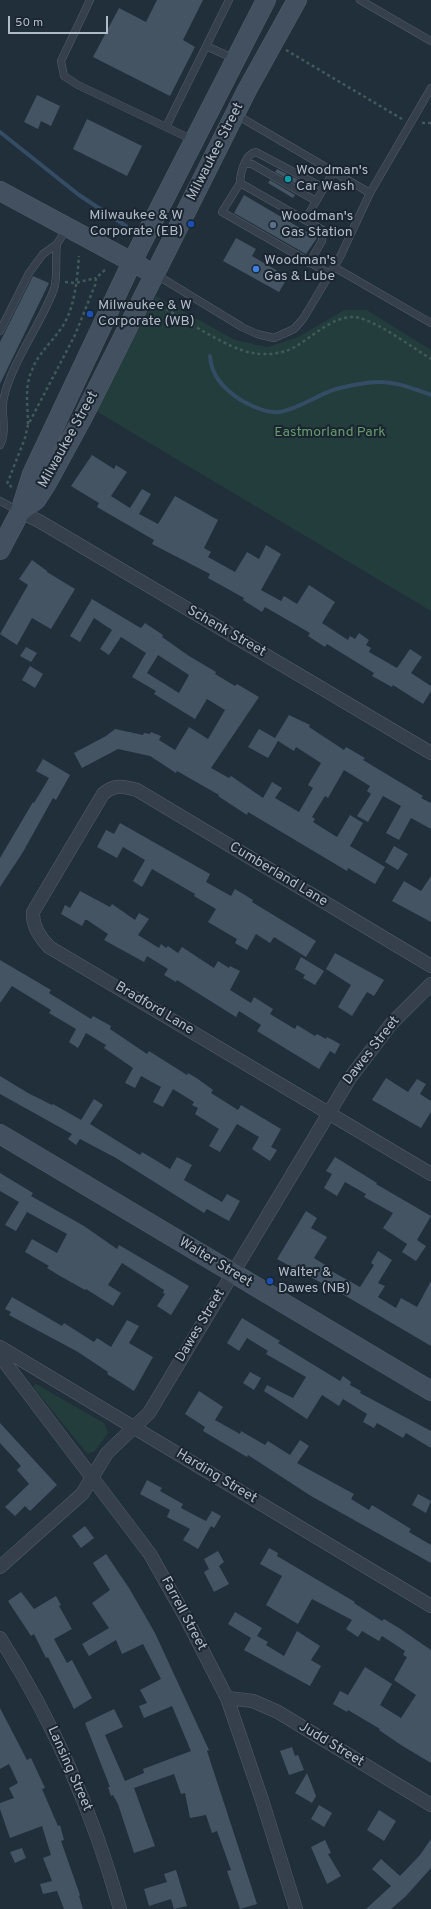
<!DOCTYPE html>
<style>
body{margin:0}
#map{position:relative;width:431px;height:1909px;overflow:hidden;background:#212f3b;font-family:Overpass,sans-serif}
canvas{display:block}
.scale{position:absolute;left:8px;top:16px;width:100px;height:18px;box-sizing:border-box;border:2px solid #b0bbc8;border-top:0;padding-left:5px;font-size:12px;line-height:14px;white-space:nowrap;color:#b0bbc8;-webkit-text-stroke:3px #1a2530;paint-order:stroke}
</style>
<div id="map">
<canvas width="431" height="1909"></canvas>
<div class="scale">50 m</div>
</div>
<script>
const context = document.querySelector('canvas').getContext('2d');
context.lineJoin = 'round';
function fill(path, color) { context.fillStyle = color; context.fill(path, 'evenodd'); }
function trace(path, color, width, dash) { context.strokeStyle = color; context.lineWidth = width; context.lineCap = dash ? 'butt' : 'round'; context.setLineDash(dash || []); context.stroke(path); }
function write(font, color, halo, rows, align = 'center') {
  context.font = font + ' Overpass,sans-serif'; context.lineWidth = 4; context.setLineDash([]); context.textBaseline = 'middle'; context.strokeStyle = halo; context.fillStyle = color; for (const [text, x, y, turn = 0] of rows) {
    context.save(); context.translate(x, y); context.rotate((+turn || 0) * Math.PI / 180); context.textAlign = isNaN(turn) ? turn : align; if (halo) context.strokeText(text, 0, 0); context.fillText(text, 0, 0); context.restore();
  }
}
fill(new Path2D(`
 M156 296 235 340 267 347 296 338 344 310H367L431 350V611L96 411Z
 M36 1384 104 1423 108 1433 94 1452 88 1453 85 1451 33 1387Z`), '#233c3c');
trace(new Path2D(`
 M0 132 79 195 126 226
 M210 356C211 371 219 383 230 392 241 402 265 414 280 412 300 408 317 395 336 389 346 386 357 384 366 383 390 379 409 387 431 395`), '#344c64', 4);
fill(new Path2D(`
 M157 0H203L183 40 195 47 170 96 93 57 119 8 146 22Z
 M37 95 60 106 51 126 41 121 38 129 24 122Z
 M87 119 142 146 127 176 73 149Z
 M277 169 303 182 300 186 275 172Z
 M270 180 295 195 293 198 268 183Z
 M244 195 317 238 306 254 234 213Z
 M236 238 256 249 252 256 288 277 279 292 223 261Z
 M33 276 49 283 0 384V342Z
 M92 455 114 469 116 465 127 472 111 496 130 508 142 489 151 494 139 514 158 524 175 496 218 520 204 548 211 552 208 557 235 572 247 552 259 559 266 545 281 554 261 590 281 601 284 596 297 604 309 585 335 602 322 623 348 640 350 636 355 639 359 633 369 640 366 645 371 648 369 652 397 668 410 649 422 657 411 673 431 686V691L423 704 393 685 392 687 372 676 374 673 327 644 325 647 308 636 310 633 265 607 262 612 243 600 244 598 208 578 210 574 152 544 154 540 97 507 99 503 71 486Z
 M32 560 47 571V572L75 589 51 629 32 618 17 645 0 634 28 585 19 579Z
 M92 599 139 627 141 628 145 623 163 635 162 637 189 656 216 672 215 674 235 686 237 684 259 697 211 768 229 778 231 776 263 798 272 782 282 788 275 798 299 812 313 788 308 785 321 763 296 747 294 751 278 741 268 758 248 747 259 729 275 738 289 715 310 725 309 727 344 750 346 747 365 758 363 760 423 796 421 798 431 803V829L411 818 399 840 386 833 401 806 383 796 368 822 357 816 371 794 367 791 370 786 344 770 328 798 325 796 312 817 315 819 313 822 337 837 350 815 363 823 350 846 385 867 375 884 348 868 347 871 248 812 247 815 218 796 219 795 177 771 176 773 150 756 118 749 82 768 74 753 106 736 115 729 143 735 144 733 150 734 151 732 161 736 159 740 175 750 189 727 208 739 225 710 207 699 195 719 154 694 156 691 132 677 146 653 121 637 109 655 100 649 112 630 94 618 80 642 70 636ZM158 655 189 675 179 693 147 673Z
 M26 647 37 653 31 662 20 656Z
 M30 666 43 674 35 688 22 680Z
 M43 759 70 775 56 800 53 798 23 852 0 887V858L33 802 34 803 49 778 36 771Z
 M120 823 210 874 206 882 231 896 235 889 253 900 252 902 316 941 306 957 274 937 270 943 256 934 247 950 235 943 237 939 208 922 216 909 194 896 195 894 152 869 142 887 133 881 145 860 123 847 117 858 97 847 106 830 114 834Z
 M394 846 408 854 398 870 385 862Z
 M431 876V922L392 901 404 881 421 891Z
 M80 891 110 907 112 904 135 920 139 913 149 919 138 935 159 948 161 944 166 948 168 946 178 953 182 947 214 968 218 961 229 968 230 966 240 971 230 990 251 1003 254 997 273 1009 270 1014 295 1029 297 1025 315 1036 317 1034 326 1039 327 1037 340 1044 335 1054 330 1051 319 1069 257 1031 261 1025 239 1011 236 1017 177 980 176 982 164 975 168 969 147 956 144 962 104 940 108 934 87 920H85L82 926 61 914 65 905 70 908Z
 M335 953 384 980 374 996 367 992 352 1016 338 1007 351 985 326 969Z
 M301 957 324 971 315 985 303 978 305 975 295 969Z
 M0 960 51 990 49 993 91 1019 93 1016 111 1026 110 1029 147 1054 149 1051 187 1075 188 1073 198 1079 213 1090 211 1093 238 1110 241 1105 281 1129 271 1147 277 1150 270 1161 252 1149 259 1137 237 1124 220 1152 209 1146 219 1129 195 1114 198 1108 192 1105 194 1102 173 1089 163 1107 153 1102 161 1087 141 1076 135 1088 125 1083 133 1068 104 1048 106 1045 86 1033 78 1048 69 1042 76 1029 49 1013 51 1010 12 986 0 1003Z
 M0 1076 28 1093 52 1105 53 1104 81 1120 94 1099 103 1105 90 1124 140 1155 142 1152 170 1169 177 1157 192 1165 184 1180 222 1202 227 1194 240 1201 229 1221 207 1209 204 1213 116 1158 80 1139 76 1145 68 1139 72 1134 0 1094Z
 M386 1078 408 1092 417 1079 426 1084 420 1094 431 1101V1112L421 1128 372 1100Z
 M335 1157 377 1183 376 1184 431 1216 417 1240 426 1246 416 1261 402 1252 407 1244 383 1228 393 1213 364 1197 366 1194 345 1182 337 1196 324 1188 332 1174 326 1171Z
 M0 1173 33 1193 31 1196 84 1226 117 1249 119 1245 189 1286 171 1315 157 1306 165 1294 163 1293 164 1290 122 1263 108 1285 121 1293 113 1306 86 1289 85 1290 60 1276 47 1268 49 1266 25 1252 32 1239 57 1253 67 1234 27 1212 16 1231 5 1225 19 1202 0 1191Z
 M306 1211 317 1218 311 1228 327 1237 314 1258 327 1266 326 1268 360 1287 374 1265 371 1263 378 1251 392 1260 378 1283 385 1286 378 1297 396 1308 401 1298 417 1307 431 1281V1346L344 1295 277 1259Z
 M12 1297 62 1326 64 1323 94 1342 97 1338 111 1347 127 1320 139 1326 129 1343 153 1357 134 1391 117 1380 107 1374 108 1372 78 1352 9 1315 11 1312 5 1309Z
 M242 1318 280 1341 278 1343 340 1381 343 1376 351 1382 350 1385 361 1391 360 1393 431 1431V1448L406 1433 403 1438 377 1423 374 1428 363 1422 367 1414 343 1399 339 1406 322 1395 307 1419 264 1391 267 1385 293 1398 306 1377 266 1354 268 1351 247 1338 239 1351 227 1343Z
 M250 1372 261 1378 254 1390 243 1383Z
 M199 1391 223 1407 215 1420 240 1434 241 1431 265 1445 268 1441 290 1455 300 1440 309 1446 297 1463 354 1494 351 1499 369 1510 372 1505 411 1529 409 1532 431 1545V1563L311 1496 248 1455 247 1457 203 1431 205 1427 185 1414Z
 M0 1423 57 1485 30 1511 25 1506 15 1516 5 1507 29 1484 17 1470 21 1466 0 1443Z
 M147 1480 162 1488 160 1491 183 1504 181 1508 206 1521 212 1511 221 1516 214 1528 211 1526 198 1549 183 1540 190 1529 167 1517 170 1510 140 1494Z
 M418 1494 431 1501 426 1513 412 1505Z
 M85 1526 94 1538 81 1548 72 1536Z
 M269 1548 278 1553 277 1556 355 1602 354 1603 382 1621 384 1619 399 1628 431 1650V1763L401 1745 379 1730 380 1729 348 1710 347 1712 333 1704 340 1691 348 1695 365 1667 392 1684 380 1705 401 1718 416 1695 394 1680 407 1657 403 1655 405 1651 382 1636 379 1641 362 1631 358 1637 346 1629 352 1620 312 1599 298 1624 266 1605 282 1576 260 1564Z
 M218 1551 224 1562 219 1566 229 1584 214 1592 204 1572 209 1569 204 1559Z
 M106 1554 129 1588 155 1633 202 1735 209 1750 207 1751 257 1904 240 1909 227 1871 231 1870 217 1831 212 1833 206 1815 190 1818 185 1793 181 1794 174 1774 134 1788 155 1846 134 1853 118 1804 113 1795 111 1796 108 1787H110L85 1723 114 1709 123 1727 105 1735 125 1781 144 1773 143 1769 191 1751 172 1706 144 1718 139 1706 147 1703 140 1690 161 1679 143 1644 122 1654 116 1640 89 1656 82 1644 109 1628 92 1603 110 1590 93 1563Z
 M21 1592 34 1609 56 1596 61 1605 59 1606 72 1629 54 1639 67 1663 72 1660 92 1698 74 1709 48 1657 46 1658 34 1634 31 1636 8 1601Z
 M235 1612 262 1628 257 1636 268 1642 266 1645 284 1656 297 1631 320 1646 311 1660 321 1666 310 1686 244 1650 251 1638 228 1624Z
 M0 1708 27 1760 31 1758 45 1788 42 1789 58 1826 60 1825 64 1840 61 1841 80 1895 79 1896 83 1909H64L57 1891 43 1894 40 1884 52 1881 43 1858 51 1855 42 1826 10 1838 0 1809V1803L14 1798 9 1788 18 1783 9 1764 0 1769Z
 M292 1747 295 1756 298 1755 304 1770 289 1775 280 1751Z
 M307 1773 316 1796 312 1803 295 1793Z
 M319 1805 332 1813 324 1827 311 1819Z
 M379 1810 396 1821 384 1841 367 1830Z
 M431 1839V1868L406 1896 391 1909H366L391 1886 372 1869 381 1859 400 1876 420 1855Z
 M325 1840 331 1853 328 1854 341 1876 327 1884 311 1847Z
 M22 1848 26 1858 15 1863 10 1852Z
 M176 1870 187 1906 174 1909 171 1899 149 1906 144 1889 167 1882 164 1874Z`), '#445463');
const lane = new Path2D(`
 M90 0 61 61 64 76 78 85 193 140
 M360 0 431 41
 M206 46 235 59
 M235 114 370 193
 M166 127 229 0
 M245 164H252L316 201
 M240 183C240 173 245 154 256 152L324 188
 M305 220 240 183 222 212 330 274
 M309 263 322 241 323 230 305 220 334 171
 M334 267 431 323
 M155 274 242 327 257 334 274 338 294 329 303 319 340 257 370 193 431 88
 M0 331 29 273 43 254 57 244 67 228
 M0 445C8 431 0 412 4 397 12 362 41 324 54 289 58 277 55 258 57 244
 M0 501 19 511`);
const street = new Path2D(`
 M20 512 39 521 431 753
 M431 966 137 790C123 786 114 784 103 794L33 912C32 926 40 937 49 947L431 1174
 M0 1347 431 1606
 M0 1356 150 1554 186 1618 227 1698 262 1800 296 1909
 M0 1567 82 1494 107 1453 149 1413 350 1078 391 1024 431 984
 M0 1638C54 1722 93 1813 120 1909
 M227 1698 253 1701 278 1712 431 1805`);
const secondary = new Path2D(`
 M0 191 143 268
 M21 511 36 500 47 483 84 415 247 90 297 0
 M0 550 20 512 32 474 132 262 266 0
 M0 1134 431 1391`);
trace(lane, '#535e69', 8);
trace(street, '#535e69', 14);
trace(secondary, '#535e69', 20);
trace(new Path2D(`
 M286 50 402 119
 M422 123H431
 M65 282 75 283 96 278
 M156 303C179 316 229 350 253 353 264 355 276 354 286 351 309 343 333 311 360 318 381 324 412 347 431 359
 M28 424C28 406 24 388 32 370 38 354 50 344 60 330 75 310 77 280 79 256
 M12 487 7 484 25 438 28 425 75 335 95 285 96 278 105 270`), '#41595a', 2.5, [3, 3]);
trace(lane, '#35404c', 7);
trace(street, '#35404c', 13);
trace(secondary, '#42505f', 19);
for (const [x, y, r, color] of [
 [288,179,4,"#0f9aa8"],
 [191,224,4,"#1a4fb4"],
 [273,225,4,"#5c6f8a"],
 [256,269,4,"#3f7fe0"],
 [90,314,4,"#1a4fb4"],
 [270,1281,4,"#1a4fb4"]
]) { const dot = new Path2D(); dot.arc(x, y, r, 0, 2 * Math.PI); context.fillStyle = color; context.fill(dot); trace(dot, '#1a2530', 1.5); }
write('14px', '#b0bbc8', '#1a2530', [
 ["Milwaukee Street",216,152,-63],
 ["Milwaukee Street",69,440,-61],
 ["Schenk Street",226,632,30],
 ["Cumberland Lane",278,875,31],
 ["Bradford Lane",154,1009,31],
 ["Dawes Street",372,1051,-52],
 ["Walter Street",215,1263,31],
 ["Dawes Street",201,1326,-59],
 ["Harding Street",216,1477,31],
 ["Farrell Street",183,1614,62],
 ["Judd Street",331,1745,31],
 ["Lansing Street",69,1769,66]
]);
write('14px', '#b0bbc8', '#1a2530', [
 ["Woodman's",296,171],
 ["Car Wash",296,187],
 ["Milwaukee & W",183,216,"right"],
 ["Corporate (EB)",183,232,"right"],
 ["Woodman's",281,217],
 ["Gas Station",281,233],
 ["Woodman's",264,261],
 ["Gas & Lube",264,277],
 ["Milwaukee & W",98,306],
 ["Corporate (WB)",98,322],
 ["Walter &",278,1273],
 ["Dawes (NB)",278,1289]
], 'left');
write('14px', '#659a6d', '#1a2530', [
 ["Eastmorland Park",330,433]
]);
</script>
